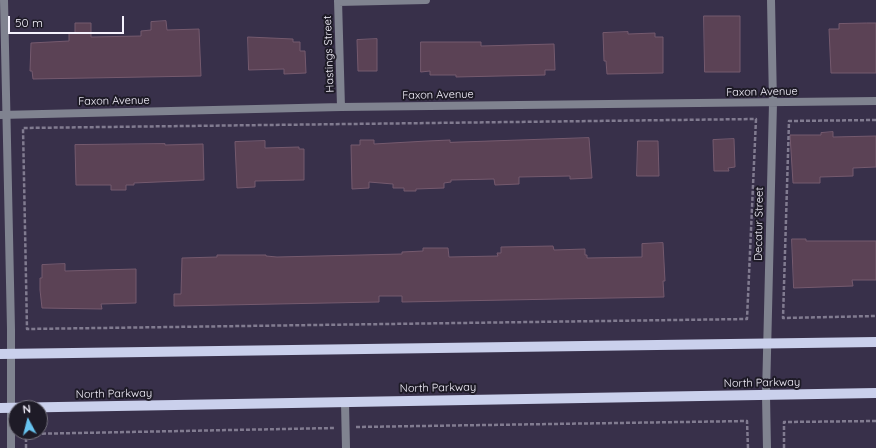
<!DOCTYPE html>
<style>
body{margin:0}
#map{position:relative;width:876px;height:448px;overflow:hidden;background:#38304a;font-family:Quicksand,sans-serif}
canvas{display:block}
.north{position:absolute;left:8px;top:400px;width:40px;height:40px;box-sizing:border-box;background:#1e1b27;border:1px solid #74717d;border-radius:50%;rotate:353deg;font-size:11px;font-weight:700;line-height:16px;text-align:center;color:#f5f2fd}
.north::after{content:'';display:block;margin:auto;width:14px;height:18px;background:#67c4f0;clip-path:polygon(50% 0,100% 100%,50% 72%,0 100%)}
.scale{position:absolute;left:8px;top:16px;width:116px;height:18px;box-sizing:border-box;border:2px solid #f5f2fd;border-top:0;padding-left:5px;font-size:12px;line-height:14px;white-space:nowrap;color:#f5f2fd;-webkit-text-stroke:3px #1e1b27;paint-order:stroke}
</style>
<div id="map">
<canvas width="876" height="448"></canvas>
<div class="north">N</div>
<div class="scale">50 m</div>
</div>
<script>
const context = document.querySelector('canvas').getContext('2d');
context.lineJoin = 'round';
function fill(path, color) { context.fillStyle = color; context.fill(path, 'evenodd'); }
function trace(path, color, width, dash) { context.strokeStyle = color; context.lineWidth = width; context.lineCap = dash ? 'butt' : 'round'; context.setLineDash(dash || []); context.stroke(path); }
function write(font, color, halo, rows, align = 'center') {
  context.font = font + ' Quicksand,sans-serif'; context.lineWidth = 4; context.setLineDash([]); context.textBaseline = 'middle'; context.strokeStyle = halo; context.fillStyle = color; for (const [text, x, y, turn = 0] of rows) {
    context.save(); context.translate(x, y); context.rotate((+turn || 0) * Math.PI / 180); context.textAlign = isNaN(turn) ? turn : align; if (halo) context.strokeText(text, 0, 0); context.fillText(text, 0, 0); context.restore();
  }
}
const building = new Path2D(`
 M704 16H740V72H705Z
 M166 21 167 30 199 29 201 76 33 79 32 71H30L31 43 69 41V33H75V23H91V37L141 36V31L151 30V22Z
 M867 23H876V73H831L829 29H839V24Z
 M628 32V34L655 33V37H663V73L607 74 606 61H604L603 33Z
 M248 37 293 39V42H300V51H305L306 73 284 74V69L249 70Z
 M377 39V71H358L357 40Z
 M421 42H481V46L554 44 555 70H545V75L456 77V75H430V71L421 72Z
 M833 132V137L876 136V167L853 168V176L820 177V183H793L790 135H821V133Z
 M589 138 592 178 570 179V176L519 177V184L495 185 494 179 451 180V182L444 183V188L416 189V191H404V188H393V184L369 182V188L352 189 351 145H360V140H374V144L427 141 450 140V142Z
 M734 139 735 167 728 168 729 171H714L713 140Z
 M265 141V148L299 147V149H304V180L255 181V187L237 188 235 142Z
 M638 141H658L659 176H637Z
 M165 144V145L203 144 204 180 134 183V185H126V190H111V185H76L75 145Z
 M792 239H806V241H876V280H852L853 286 794 288Z
 M663 243 665 281H663L664 297 402 302V296H379V302L174 306V294H181L182 258 217 257V255H266V256L277 257 402 254V252L423 251V248H448L449 257 498 256 497 253H501V247L553 246 554 250 585 249V255H587V258L642 257V244Z
 M65 264V271L136 269V303L101 304 102 309 42 308 40 290V278H42V265Z`);
fill(building, '#5b4255');
trace(building, '#755a6e', 1);
trace(new Path2D(`
 M756 119 747 319 27 329 23 128Z
 M876 120 789 121 783 318 876 316
 M356 427 747 421 748 448
 M26 448V434L335 428
 M784 448V422L876 421`), '#817b90', 2.5, [4, 2]);
trace(new Path2D(`
 M345 402 346 448`), '#808390', 8);
trace(new Path2D(`
 M338 0 341 107
 M338 2 426 0
 M0 115 341 107 876 101
 M767 448 766 395 773 103 771 0`), '#808390', 8);
trace(new Path2D(`
 M4 0 11 329V448`), '#808390', 8);
trace(new Path2D(`
 M0 354 876 342
 M0 408 876 393`), '#cad0ec', 10);
write('11px', '#f5f2fd', '#1e1b27', [
 ["Hastings Street",329,54,-92],
 ["Faxon Avenue",762,92,-1],
 ["Faxon Avenue",438,95,-1],
 ["Faxon Avenue",114,101,-1],
 ["Decatur Street",759,224,-89],
 ["North Parkway",762,383,-1],
 ["North Parkway",438,388,-1],
 ["North Parkway",114,394,-1]
]);
</script>
